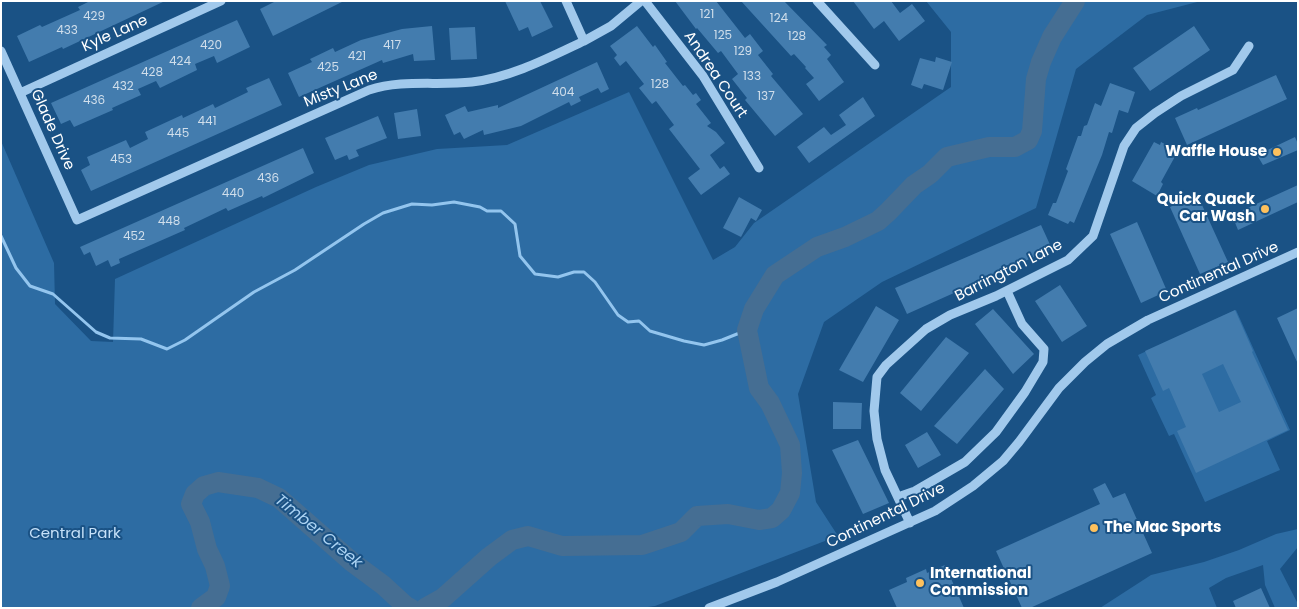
<!DOCTYPE html>
<style>
body{margin:0}
#map{position:relative;width:1299px;height:609px;overflow:hidden;background:#1a5285;font-family:Poppins,sans-serif}
canvas{display:block}
.frame{position:absolute;inset:0;border:2px solid #fff;pointer-events:none}
</style>
<div id="map">
<canvas width="1299" height="609"></canvas>
<div class="frame"></div>
</div>
<script>
const context = document.querySelector('canvas').getContext('2d');
context.lineJoin = 'round';
function fill(path, color) { context.fillStyle = color; context.fill(path, 'evenodd'); }
function trace(path, color, width, dash) { context.strokeStyle = color; context.lineWidth = width; context.lineCap = dash ? 'butt' : 'round'; context.setLineDash(dash || []); context.stroke(path); }
function write(font, color, halo, rows, align = 'center') {
  context.font = font + ' Poppins,sans-serif'; context.lineWidth = 4; context.setLineDash([]); context.textBaseline = 'middle'; context.strokeStyle = halo; context.fillStyle = color; for (const [text, x, y, turn = 0] of rows) {
    context.save(); context.translate(x, y); context.rotate((+turn || 0) * Math.PI / 180); context.textAlign = isNaN(turn) ? turn : align; if (halo) context.strokeText(text, 0, 0); context.fillText(text, 0, 0); context.restore();
  }
}
fill(new Path2D(`
 M926 1H1201L1147 15 1076 69 1036 208 882 282 824 322 798 394 816 502 838 536 655 606 641 608H1V141L54 263 55 304 91 341 113 342 115 279 316 187 369 165 437 149 507 145 629 92 713 260 735 247 754 223 951 87V32Z
 M1236 310 1290 430 1267 441 1280 470 1205 502 1174 434 1169 436 1151 398 1156 395 1138 355Z
 M1298 529V547L1280 569 1298 604V608H1275L1265 585 1263 565 1226 578 1209 588 1217 608H1100L1151 575 1204 562 1239 550 1276 534Z`), '#2d6ca3');
trace(new Path2D(`
 M1 236 16 268 30 286 53 294 96 332 110 338 141 339 167 349 185 340 254 292 295 270 364 224 383 213 412 204 432 205 454 202 480 207 487 211H501L515 224 520 256 535 274 558 277 574 272H584L595 282 618 315 628 322 639 321 650 331 684 341 704 345 722 340 747 330`), '#93c5ee', 3);
trace(new Path2D(`
 M201 608 216 597 220 586 215 566 207 549 200 522 191 504 195 494 204 486 218 482 258 488 279 498 352 562 383 585 407 607 410 608
 M425 608 443 598 489 557 512 540 528 536 562 546 642 545 681 532 697 516 728 514 759 520 772 518 781 510 790 493 792 473 790 445 770 403 759 388 747 330 754 309 775 275 817 247 845 237 878 221 888 212 914 185 930 174 947 157 989 147H1015L1028 140 1032 131 1036 79 1041 62 1052 37 1075 1`), '#456e93', 20);
fill(new Path2D(`
 M90 1H165L63 49 62 47 29 62 17 36 40 25 42 27 80 10 78 7Z
 M276 1H344L273 36 260 9Z
 M505 1H540L553 27 532 37 528 27 519 31Z
 M675 1H716L745 38 750 34 763 51 758 55 773 74 771 76 803 114 775 136 745 100 747 98 732 79 738 74 721 51 718 53 697 28 696 29Z
 M741 1H784L827 45 824 47 831 55 827 59 844 82 819 101 806 84 814 78 805 68 806 67 794 54 791 56Z
 M853 1H891L900 13 912 4 925 21 899 41 884 21 874 29Z
 M237 20 250 47 217 63 214 56 195 64 197 70 160 88 156 81 138 89 141 95 112 108 113 110 74 127 70 120 61 124 51 103Z
 M432 26 435 60 414 61 413 54 383 63 382 60 299 97 288 73 312 62 310 59 333 48 335 52 361 40 402 29Z
 M637 26 653 47 655 45 667 62 665 63 683 86 685 85 693 95 696 93 701 100 696 104 711 123 707 126 716 132 725 143 710 155 720 169 724 166 730 174 701 195 688 178 700 169 669 129 674 125 656 101 652 104 639 88 644 84 626 61 620 66 614 58 617 55 610 46Z
 M1194 26 1210 50 1150 91 1133 68Z
 M475 27 477 59 451 60 449 28Z
 M936 57 952 62 943 90 924 84 922 89 911 85 920 58 935 62Z
 M597 62 609 89 601 93 598 88 579 97 581 101 571 106 569 102 521 126 484 135 483 130 464 139 460 132 454 135 445 115 465 106 468 112 498 105V108Z
 M1276 75 1287 99 1187 145 1175 118 1197 108 1198 110Z
 M269 78 282 105 91 191 81 170 90 165 87 157 126 140 130 148 148 139 145 132 182 115 183 118 213 104 215 108 248 92 246 88Z
 M1110 83 1135 92 1128 113 1119 110 1112 133 1109 132 1102 155 1074 223 1070 221 1068 224 1048 215 1053 203H1056L1068 171 1066 169 1078 136H1081L1084 126 1087 125 1095 103 1101 106Z
 M863 97 875 116 809 163 797 147 824 127 831 135 846 125 839 115Z
 M417 109 421 136 398 139 394 113Z
 M378 116 387 138 356 150 359 156 349 160 347 155 335 160 325 138Z
 M1295 137 1298 144V150L1263 165 1257 155Z
 M1154 142 1160 145 1161 142 1178 151 1161 182 1163 184 1157 196 1132 181Z
 M303 148 314 173 263 198 262 196 228 211 226 208 184 228 185 230 119 259 120 263 111 267 108 260 96 266 90 252 84 255 80 247Z
 M1298 185V202L1238 230 1232 215Z
 M1197 194 1228 262 1200 274 1170 207Z
 M739 197 762 210 756 221 751 218 741 237 723 228Z
 M1137 222 1167 291 1141 303 1110 234Z
 M1041 225 1052 249 907 314 895 288Z
 M1060 285 1087 326 1062 342 1035 301Z
 M876 306 899 320 863 382 839 370Z
 M1298 308V364L1277 318Z
 M993 309 1034 354 1013 374 975 324Z
 M1235 310 1253 351 1252 352 1288 430 1196 473 1177 431 1186 427 1169 388 1163 391 1145 351ZM1223 364 1241 402 1219 412 1202 374Z
 M946 337 969 353 921 411 900 393Z
 M985 369 1004 389 957 444 934 426Z
 M833 402 862 403 861 429H833Z
 M927 432 941 455 918 468 905 445Z
 M858 440 889 503 863 514 832 450Z
 M1105 483 1113 498 1125 493 1152 553 1030 608H1022L996 551 1100 504 1093 489Z
 M945 565 964 608H897L889 590 907 582 906 578 926 569 927 573Z
 M1261 588 1270 608H1236L1233 601Z`), '#437cae');
trace(new Path2D(`
 M645 1 703 76 759 168
 M817 1 875 65
 M584 41 611 26 641 1
 M1 51 77 220 369 90C403 79 437 86 472 82 512 77 548 58 584 41L566 1
 M20 93 221 1
 M898 497 915 491 965 462 996 432 1025 392 1043 362 1044 349 1022 324 1007 291
 M910 523 885 470 877 439 874 411 877 377 886 365 926 329 950 315 996 296 1068 260 1093 236 1124 146 1136 128 1155 113 1181 96 1233 70 1249 46
 M709 608 777 582 935 511 973 486 1003 461 1019 442 1059 388 1085 362 1107 344 1148 320 1298 252`), '#a1c9ec', 9);
for (const [x, y, r, color] of [
 [1277,152,5,"#fec15d"],
 [1265,209,5,"#fec15d"],
 [1094,528,5,"#fec15d"],
 [920,583,5,"#fec15d"]
]) { const dot = new Path2D(); dot.arc(x, y, r, 0, 2 * Math.PI); context.fillStyle = color; context.fill(dot); trace(dot, '#1a5285', 2); }
write('12px', '#d0deeb', null, [
 ["121",707,15],
 ["429",94,17],
 ["124",779,19],
 ["433",67,31],
 ["125",723,36],
 ["128",797,37],
 ["420",211,46],
 ["417",392,46],
 ["129",743,52],
 ["421",357,57],
 ["424",180,62],
 ["425",328,68],
 ["428",152,73],
 ["133",752,77],
 ["128",660,85],
 ["432",123,87],
 ["404",563,93],
 ["137",766,97],
 ["436",94,101],
 ["441",207,122],
 ["445",178,134],
 ["453",121,160],
 ["436",268,179],
 ["440",233,194],
 ["448",169,222],
 ["452",134,237]
]);
write('15px', '#fff', '#1a5285', [
 ["Kyle Lane",115,34,-24],
 ["Andrea Court",715,75,56],
 ["Misty Lane",341,89,-22],
 ["Glade Drive",52,130,66],
 ["Barrington Lane",1009,271,-27],
 ["Continental Drive",1219,273,-24],
 ["Continental Drive",886,516,-26]
]);
write('bold 15px', '#fff', '#1a5285', [
 ["Waffle House",1267,152],
 ["Quick Quack",1255,200],
 ["Car Wash",1255,217],
 ["The Mac Sports",1104,528,"left"],
 ["International",930,574,"left"],
 ["Commission",930,591,"left"]
], 'right');
write('15px', '#c6e1f9', '#1a5285', [
 ["Central Park",75,534]
]);
write('italic 16px', '#acd3f3', '#1a5285', [
 ["Timber Creek",318,532,39]
]);
</script>
